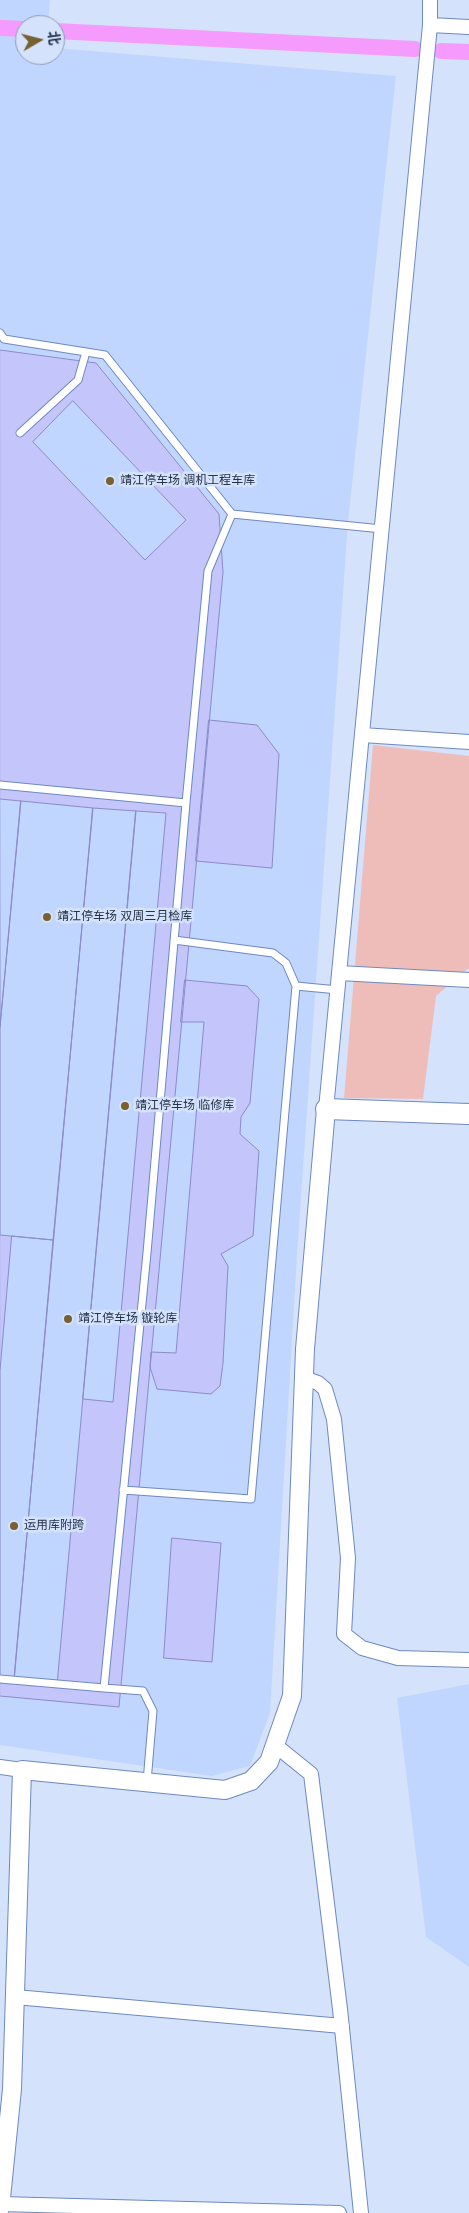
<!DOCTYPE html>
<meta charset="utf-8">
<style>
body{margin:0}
#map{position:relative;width:469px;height:2213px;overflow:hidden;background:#d5e2fb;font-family:Helvetica,"Noto Sans SC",sans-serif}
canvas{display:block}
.north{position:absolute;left:15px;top:15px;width:50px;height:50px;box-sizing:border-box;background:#d5e2fb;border:1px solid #8f9cb4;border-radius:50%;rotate:82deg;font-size:14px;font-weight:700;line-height:20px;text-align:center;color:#26324a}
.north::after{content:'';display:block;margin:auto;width:18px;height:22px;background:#786131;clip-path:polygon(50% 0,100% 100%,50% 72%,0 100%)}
</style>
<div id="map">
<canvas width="469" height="2213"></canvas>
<div class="north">北</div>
</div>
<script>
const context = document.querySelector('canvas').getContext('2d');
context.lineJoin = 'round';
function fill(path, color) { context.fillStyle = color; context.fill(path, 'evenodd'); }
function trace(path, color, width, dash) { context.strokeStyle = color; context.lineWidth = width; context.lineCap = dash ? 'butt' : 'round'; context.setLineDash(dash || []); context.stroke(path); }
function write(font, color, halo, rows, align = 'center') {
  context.font = font + ' Helvetica,"Noto Sans SC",sans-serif'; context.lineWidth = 5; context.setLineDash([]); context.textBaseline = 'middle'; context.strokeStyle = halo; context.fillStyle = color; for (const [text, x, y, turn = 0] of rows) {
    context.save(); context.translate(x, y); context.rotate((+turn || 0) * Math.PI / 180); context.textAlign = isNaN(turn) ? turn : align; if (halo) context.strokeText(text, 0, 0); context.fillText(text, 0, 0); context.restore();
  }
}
fill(new Path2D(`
 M0 0H50L48 25H25V55H55V48L396 76 348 522 297 1255 270 1713 250 1766 212 1776 0 1745Z
 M469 1684V1967L426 1937 397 1698Z`), '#c1d6ff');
fill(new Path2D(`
 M373 745 469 756V968L436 996 423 1099 344 1098Z`), '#efbdb9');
trace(new Path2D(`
 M0 28 25 29
 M55 31 415 49
 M441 51 469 52`), '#f49bfd', 16);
const building = new Path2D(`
 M0 350 96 363 219 514 223 572 119 1707 0 1696Z
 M73 401 186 520 145 560 33 442Z
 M209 720 257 725 279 754 272 868 196 861Z
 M0 799 21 801 0 1027Z
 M21 801 93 808 53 1240 0 1235V1027Z
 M93 808 136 811 57 1685 14 1682Z
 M136 811 166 813 113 1402 83 1399Z
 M185 980 247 986 259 999 250 1103 241 1117 240 1134 259 1151 253 1236 221 1254 228 1266 223 1363 220 1386 211 1394 157 1389 150 1367 151 1352 176 1353 204 1022H181Z
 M12 1236 53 1240 14 1682 0 1681V1371Z
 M172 1538 221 1543 212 1662 164 1658Z`);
fill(building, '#c4c5fa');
trace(building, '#8b8bc9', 1);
const service = new Path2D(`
 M0 333 4 339 105 355 232 514 208 571 186 803 147 1253 104 1688 143 1691 153 1711 147 1782
 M20 433 78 380 86 352
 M232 514 382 529
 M0 785 186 803
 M296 986 338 990
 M123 1490 251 1499 296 986 286 963 273 953 174 940
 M0 1679 104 1688`);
const minor = new Path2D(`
 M430 25 469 27
 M362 735 469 742
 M339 973 469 980
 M326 1109 430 25V0
 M304 1378 318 1383 325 1389 334 1419 348 1558 344 1634 362 1648 398 1658 469 1660
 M275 1745 311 1774 340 2009 361 2213
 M0 1767 22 1770
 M15 1997 342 2026
 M0 2204 339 2213`);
const tertiary = new Path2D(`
 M0 2208 12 2089 22 1770 225 1790 251 1781 269 1762 292 1696 305 1349 326 1109`);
const secondary = new Path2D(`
 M326 1109 469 1114`);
trace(service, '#6d89c2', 9);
trace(minor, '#6d89c2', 16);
trace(tertiary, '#6d89c2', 20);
trace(secondary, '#6d89c2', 22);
trace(service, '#fff', 7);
trace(minor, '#fff', 14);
trace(tertiary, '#fff', 18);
trace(secondary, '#fff', 20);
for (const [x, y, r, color] of [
 [110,481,5,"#786131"],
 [47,917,5,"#786131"],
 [125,1106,5,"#786131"],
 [68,1319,5,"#786131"],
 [14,1526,5,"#786131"]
]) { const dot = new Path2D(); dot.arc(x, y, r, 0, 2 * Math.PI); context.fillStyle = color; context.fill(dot); trace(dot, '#d5e2fb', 2); }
write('12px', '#26324a', '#d5e2fb', [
 ["靖江停车场 调机工程车库",120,481],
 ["靖江停车场 双周三月检库",57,917],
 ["靖江停车场 临修库",135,1106],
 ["靖江停车场 镟轮库",78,1319],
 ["运用库附跨",24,1526]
], 'left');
</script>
